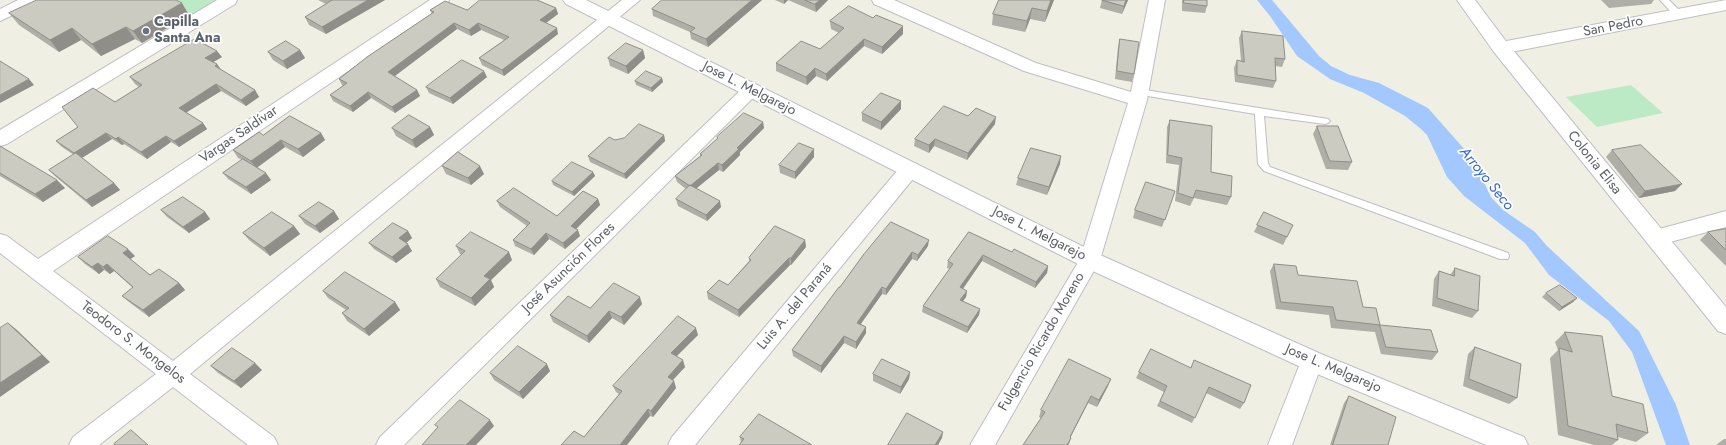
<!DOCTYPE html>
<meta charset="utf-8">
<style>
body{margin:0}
canvas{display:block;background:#efefe3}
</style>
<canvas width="1726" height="445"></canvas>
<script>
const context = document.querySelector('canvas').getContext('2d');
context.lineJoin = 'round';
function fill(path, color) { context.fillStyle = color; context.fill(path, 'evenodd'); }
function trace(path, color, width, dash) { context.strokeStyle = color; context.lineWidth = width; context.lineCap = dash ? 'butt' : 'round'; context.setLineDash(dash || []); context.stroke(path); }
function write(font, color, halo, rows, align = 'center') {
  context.font = font + ' Jost,sans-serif'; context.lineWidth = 3.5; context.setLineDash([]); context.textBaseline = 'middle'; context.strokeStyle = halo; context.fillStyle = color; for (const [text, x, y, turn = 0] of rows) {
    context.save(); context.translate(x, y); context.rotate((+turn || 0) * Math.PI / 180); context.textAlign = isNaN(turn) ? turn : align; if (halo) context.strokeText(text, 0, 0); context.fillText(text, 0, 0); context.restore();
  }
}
fill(new Path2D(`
 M164 0H224L194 18Z
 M1631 85 1663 113 1597 127 1566 97Z`), '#bceac4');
fill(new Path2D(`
 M1257 0H1272L1319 56 1331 66 1350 75 1379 83 1428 108 1466 151 1479 172 1491 197 1503 210 1535 232 1547 246 1639 331 1676 405 1690 445H1666L1632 352 1609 321 1549 275 1525 243 1464 196 1447 177 1427 135 1421 129 1405 116 1364 93 1330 79 1297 56 1270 16Z`), '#a3c8ff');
const lane = new Path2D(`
 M1660 0H1669L1681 12V16H1675Z
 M1139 89 1328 119 1330 121 1328 123 1325 124 1264 116 1268 163 1270 167 1508 253 1509 256 1508 259H1500L1264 171 1258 164 1255 114 1136 94 1135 92Z`);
const street = new Path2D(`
 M18 0H39L37 4 0 21V9Z
 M217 0H237L235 4 7 144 0 146V130Z
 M430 0H449L447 4 53 271 173 361 622 0H640L190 374 274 437 278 445H248L173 387 99 445H69L73 437 156 374 0 253V234L7 236 38 259Z
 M872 0H894L1036 63 1131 92 1149 0H1165L1147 100 1100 260 995 445H970L1080 259 1128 103 1024 71 874 4Z
 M1726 0V10L1501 54 1495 52 1493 48 1495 44 1501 42Z
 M751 84 757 86 760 90 757 94 404 445H376L380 437 745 86Z
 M910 162 917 164 920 169 917 174 695 445H668L672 437 903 164Z
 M1726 211V227L1655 246 1648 244 1645 238 1648 232Z
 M1312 351 1320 354 1323 361 1292 445H1268L1301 361 1304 354Z`);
const secondary = new Path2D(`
 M563 0H586L1098 254 1321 354 1524 437 1528 445H1486L1303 368 1082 266 566 4Z
 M1457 0H1475L1508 44 1726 307V334L1718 331 1494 52Z`);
trace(lane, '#bdbfc5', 2);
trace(street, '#bdbfc5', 2);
trace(secondary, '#bdc0c8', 2);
fill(lane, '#fff');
fill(street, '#fff');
fill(secondary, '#fff');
fill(new Path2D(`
 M318 0H385L326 34 309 25 305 17 326 4Z
 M762 0 708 47 691 39 690 32 653 16 652 9Z
 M775 0H828L816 12 788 0 784 4Z
 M999 0H1054L1045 22 1030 19 1025 32 992 25 993 14Z
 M1102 0H1128L1122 14 1100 8Z
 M1182 0H1207V6L1205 13 1182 11Z
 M1601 0H1654L1651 4 1609 8Z
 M556 8 558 14 546 23 558 34 504 76 482 65 479 58 504 40 481 30 471 36 457 29 394 76 417 90 420 96 395 113 371 98 353 112 333 101 330 95 343 86 342 85 339 79 432 14 430 10Z
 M9 13 189 15 142 43 135 39 101 56 81 40 59 52 19 25Z
 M830 21 903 34 882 54 864 46 827 81 816 76 807 85 776 71V63L820 49 839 33 831 29Z
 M1242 31 1285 59 1282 67 1275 66 1276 81 1273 88 1235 82 1234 68 1237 60 1241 61 1239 38Z
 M1120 39 1134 74 1132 82 1115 79 1118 47Z
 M300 50 305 58 287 69 273 60 268 52Z
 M643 50 645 58 628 74 610 66 608 58Z
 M222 57 213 62 217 64 221 70 255 90 259 97 246 106 221 91 186 112 203 123 207 129 179 147 171 142 147 159 124 144 122 145 112 139 82 158 114 183 120 190 92 207 56 177 49 170 74 155 62 147 56 141 78 127 115 102 139 87 135 84 130 77Z
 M487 77 453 104 429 93 426 87Z
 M662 78 663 82 652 92 636 85 635 81Z
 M901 101V109L881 130 862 121V113Z
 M968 116 995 124 967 160 934 146 929 153 914 146 915 139Z
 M1170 120 1211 172 1231 197 1227 205 1194 198 1190 206 1175 201 1179 165 1166 163 1167 127Z
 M763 122 764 128 740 152V155L723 172 719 170 696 188 721 207 707 221 678 206 676 199 686 189 677 182 675 176 700 156V154L717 139V137Z
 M1317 126 1352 162 1348 170 1326 169 1313 134Z
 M430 127 434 135 416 148 396 136 392 128Z
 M321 133 325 140 303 157 285 147 257 168 271 180 251 194 228 179 223 173 242 160 238 158 233 150 263 135Z
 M664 135 665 141 626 179 590 162 588 156Z
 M0 146 65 188 43 202 0 176Z
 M814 149V157L795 179 780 173 779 165Z
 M1612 150 1675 191 1639 198 1606 157Z
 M1060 164 1047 195 1016 185 1018 178Z
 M442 166 484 174 471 185 446 174Z
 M593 172 595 176 574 196 553 185 552 181Z
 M1175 191 1162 227 1133 218 1135 210Z
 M598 199 600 205 576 229 580 236 565 249 549 239 534 255 515 246 513 240 527 226 500 207 497 201 557 216Z
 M161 210 205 212 210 219 189 233 167 217Z
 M334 211 339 219 320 233 305 224 299 216Z
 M1264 212 1287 237 1283 245 1254 232Z
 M294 226 300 234 270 256 249 240 243 233Z
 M1726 229V266L1700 240 1708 232Z
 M408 231 412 238 406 243 412 251 396 263 374 249 369 243Z
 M969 232 1012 252 1048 266 1047 273 1035 288 982 261 963 289 967 291 966 297 963 301 980 309 979 315 967 333 922 312 923 306 950 269 947 268 948 261Z
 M805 240 806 247 791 265H790L739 317 708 299 707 292 728 285 749 261V258Z
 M456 246 512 260 491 280 494 287 475 306 440 287 436 279 462 255 460 254Z
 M928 246 917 261 912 259 886 295 882 294 861 324 866 327V333L856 349 844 343 821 373 793 356 792 350 840 287 864 254Z
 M135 256 130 259 150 275 179 283 185 290 149 317 129 302 122 296 133 288 114 271 110 274 104 270 99 274 85 264 78 257Z
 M1274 264 1363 307 1380 325 1438 352 1432 360 1381 354 1375 332 1331 328 1329 315 1276 309 1270 271Z
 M1455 268 1478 311 1472 318 1432 306 1434 279 1439 271 1450 275Z
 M323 291 395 302 400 310 369 336 347 321 342 313 346 310 328 298Z
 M1546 293 1577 298 1573 302 1559 311 1542 297Z
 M642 304 624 325 612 318 589 343 553 322 550 315 590 308Z
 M1565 332 1612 396 1648 433 1636 442 1618 437V440L1612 445H1594L1558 435 1550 358 1558 350 1555 342Z
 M698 335 676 356 685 367 673 380 674 381 676 388 653 417 650 416 584 437 619 394 616 392 613 386Z
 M1475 347 1517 398 1509 404 1463 386 1468 354Z
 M1151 349 1244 403 1240 409 1206 393 1192 423 1157 406 1164 392 1136 378Z
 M211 366 262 370 241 388 218 373Z
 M550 371 523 399 494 380 490 373Z
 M910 372 909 379 900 394 873 381V374Z
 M1108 386 1097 407 1088 403 1070 438H1071L1069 445H1023L1041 418 1039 417 1041 410Z
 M1349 396 1388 445H1330L1344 403Z
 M740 437 812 445 741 443Z
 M1724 439H1726V445H1716Z`), '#afafa7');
fill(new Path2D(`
 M368 0H385L326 34 322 27Z
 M752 0H762L708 47 706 39Z
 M784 0H788L784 4Z
 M820 0H828L816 12 815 4Z
 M1051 0H1054L1045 22 1047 11Z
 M1126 0H1128L1122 14 1124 6Z
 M182 3 189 15 142 43 133 31Z
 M556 8 558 14 542 26 540 20Z
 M1032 8 1030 19 1025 32 1027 21Z
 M454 23 457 29 391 79 388 72Z
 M478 23 481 30 471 36 469 30Z
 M903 26V34L882 54V47Z
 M126 27 135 39 101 56 92 44Z
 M72 28 81 40 59 52 50 40Z
 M557 28 558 34 504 76 502 70Z
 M864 39V46L827 81 826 74Z
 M300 50 305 58 287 69 283 61Z
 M643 50 645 58 628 74 626 66Z
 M217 51 222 57 210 64 205 58Z
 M217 64 222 71 215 66Z
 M815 68 816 76 807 85 806 77Z
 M484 71 487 77 453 104 450 98Z
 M662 78 663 82 652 92 651 88Z
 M29 79 34 85 0 103V95Z
 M216 84 221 91 184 114 179 108Z
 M255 90 259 97 246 106 241 100Z
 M417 90 420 96 395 113 392 107Z
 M368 92 371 98 353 112 350 106Z
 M901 101V109L881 130V122Z
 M996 117 995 124 967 160 968 153Z
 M763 122 764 128 740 152V155L723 172 722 165 737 148Z
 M203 123 207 129 179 147 174 141Z
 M430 127 434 135 416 148 412 140Z
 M106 133 112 139 80 159 74 153Z
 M321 133 325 140 303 157 298 149Z
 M664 135 665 141 626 179 624 174Z
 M166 136 171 142 147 159 141 152Z
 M118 137 124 144 122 145 116 139Z
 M935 139 934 146 929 153V145Z
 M281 140 285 147 256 168 251 161Z
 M814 149V157L795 179V172Z
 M1061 156 1060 164 1047 195 1049 187Z
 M718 163 719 170 692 192 690 186Z
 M480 166 484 174 471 185 468 178Z
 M593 172 595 176 574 196 572 192Z
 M266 173 271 180 251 194 246 187Z
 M57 180 65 188 43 202 35 194Z
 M114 183 120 190 92 207 86 200Z
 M1682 184 1675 191 1639 198 1645 191Z
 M598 199 600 205 573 232 571 226Z
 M720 201 721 207 707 221 706 215Z
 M334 211 339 219 320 233 315 226Z
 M205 212 210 219 189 233 183 227Z
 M294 226 300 234 270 256 264 248Z
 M578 230 580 236 565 249 563 243Z
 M408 231 412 238 403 245 399 238Z
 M546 233 549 239 534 255 531 249Z
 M805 240 806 247 791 265V258Z
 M929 240 928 246 917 261 918 255Z
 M408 244 412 251 396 263 392 257Z
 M128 249 135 256 129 260 123 253Z
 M509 252 512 260 491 280 494 287 475 306 471 298 484 276Z
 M912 252V259L886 295V289Z
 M983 255 982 261 959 294 960 287Z
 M789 258 790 265 739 317 738 310Z
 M98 263 104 270 99 274 92 267Z
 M107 264 114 271 110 274 103 267Z
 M1048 266 1047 273 1035 288 1036 282Z
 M179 283 185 290 149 317 143 310Z
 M882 287V294L857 329V323Z
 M967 291 966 297 959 306 960 300Z
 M640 297 642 304 624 325 621 317Z
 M1577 298 1573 302 1559 311 1562 307Z
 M395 302 400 310 369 336 364 329Z
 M980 309 979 315 967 333 968 327Z
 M609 311 612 318 589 343 587 336Z
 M8 323 17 330 50 362 0 397V383Z
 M866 327V333L856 349V342Z
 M696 328 698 335 673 360 671 353Z
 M844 336V343L821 373V366Z
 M683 360 685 367 670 383 668 377Z
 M255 363 262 370 241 388 234 381Z
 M547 364 550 371 523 399 519 392Z
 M910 372 909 379 900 394 901 387Z
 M1111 379 1108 386 1097 407 1099 400Z
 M674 381 676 388 653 417 651 411Z
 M1091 396 1088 403 1067 444 1070 437Z
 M648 409 650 416 627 445H620Z
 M490 420 494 426 476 445H466Z
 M943 432 942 438 938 445H935Z`), '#8f8e88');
const building = new Path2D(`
 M37 0H176L182 3 133 31 126 27 92 44 72 28 50 40 9 13Z
 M331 0H368L322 27 305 17 332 0Z
 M480 0H537L556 8 540 20 557 28 502 70 479 58 509 37 478 23 469 30 454 23 388 72 417 90 392 107 368 92 350 106 330 95 347 83 339 79 367 57 434 12 430 10 445 1 467 10Z
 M662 0H752L706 39 690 32 695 28 652 9Z
 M805 0H820L815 4Z
 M999 0H1051L1047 11 1032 8 1027 21 993 14Z
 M1102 0H1126L1124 6Z
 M1184 0H1207V6L1184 3Z
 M849 6 873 18 876 15 903 26 882 47 864 39 826 74 815 68 806 77 776 63 801 41 820 49 844 28 830 21Z
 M1242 31 1283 36 1285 59 1275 58 1276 81 1237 75V60L1244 62Z
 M195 39 217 51 205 58 217 64 215 66 255 90 241 100 216 84 179 108 203 123 174 141 166 136 141 152 118 137 116 139 106 133 74 153 56 141 78 127 62 107 93 88 115 102 142 85 130 77Z
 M1120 39 1139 42 1134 74 1117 71Z
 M286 41 300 50 283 61 268 52Z
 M626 43 643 50 626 66 608 58Z
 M462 60 484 71 450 98 426 87Z
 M0 61 29 79 0 95Z
 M646 71 662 78 651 88 635 81Z
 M881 93 901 101 881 122 862 113Z
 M944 106 968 116 976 108 996 117 968 153 935 139 929 145 915 139Z
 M744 113 763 122 737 148 739 149 722 165 718 163 690 186 675 176 702 155 700 154 718 138 717 137Z
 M409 115 430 127 412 140 392 128Z
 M290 116 321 133 298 149 281 140 251 161 233 150 259 132 263 135Z
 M1170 120 1212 126 1211 172 1232 176 1231 197 1196 190 1193 198 1178 193 1182 158 1168 155Z
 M639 124 664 135 624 174 588 156 609 137 615 140 624 138Z
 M1317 126H1338L1352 162 1330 161Z
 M799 143 814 149 795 172 779 165Z
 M1641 145 1682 184 1645 191 1612 150Z
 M0 146 57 180 35 194 0 173Z
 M1031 148 1061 156 1049 187 1018 178Z
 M458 152 480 166 468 178 442 166Z
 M76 153 114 183 86 200 49 170Z
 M243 159 266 173 246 187 223 173Z
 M572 162 593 172 572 192 552 181Z
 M1146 182 1175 191 1165 220 1135 210Z
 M690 185 720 201 706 215 676 199Z
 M514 188 557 216 583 191 598 199 571 226 578 230 563 243 546 233 531 249 513 240 530 223 497 201Z
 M183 197 205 212 183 227 161 210Z
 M319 202 334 211 315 226 299 216Z
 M272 212 294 226 264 248 243 233Z
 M1264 212 1293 225 1287 237 1257 225Z
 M891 222 929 240 918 255 912 252 886 289 882 287 857 323 866 327 856 342 844 336 821 366 792 350 839 287H840L864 254Z
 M393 223 408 231 399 238 408 244 392 257 369 243Z
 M775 226 805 240 791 258H789L738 310 707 292 719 280 728 285 751 260 749 258Z
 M1726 229V250L1708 232Z
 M471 232 509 252 484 276 490 279 471 298 436 279 465 251 456 246Z
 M969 232 1012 252 1014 249 1048 266 1036 282 983 255 960 287 967 291 960 300 980 309 968 327 923 306 953 264 948 261Z
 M108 236 128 249 123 253 150 275 159 269 179 283 143 310 122 296 133 287 107 264 103 267 98 263 92 267 78 257Z
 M1274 264 1296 266 1298 275 1357 281 1363 307 1376 308 1380 325 1336 320 1333 307 1281 302Z
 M1455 268 1480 276 1478 311 1437 298 1439 271 1454 276Z
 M345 272 395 302 364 329 342 313 349 308 323 291Z
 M614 283 640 297 621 317 609 311 587 336 550 315 568 296 590 308Z
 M1560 285 1577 298 1562 307 1546 293Z
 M678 316 696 328 671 353 683 360 668 377 674 381 651 411 648 409 620 445H561L574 431 584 437 622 391 613 386Z
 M8 323 42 355 0 383V328Z
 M1380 325 1431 330 1438 352 1386 347Z
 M1565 332 1602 336 1612 396 1643 404 1648 433 1616 424 1618 440 1568 426 1559 348 1572 352Z
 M518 346 547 364 519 392 490 373Z
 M1475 347 1521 364 1517 398 1469 379Z
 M232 348 255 363 234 381 211 366Z
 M1151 349 1191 368 1194 360 1251 385 1244 403 1209 387 1195 418 1160 401 1167 386 1139 372Z
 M882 359 910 372 901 387 873 374Z
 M1069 359 1111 379 1099 400 1091 396 1070 437 1071 438 1067 445H1023L1045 412 1041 410Z
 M1349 396 1396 417 1388 445H1333Z
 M460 400 490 420 466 445H422L438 427 435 425Z
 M907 413 943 432 935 445H888Z
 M759 414 812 445H739L744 439 740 437Z
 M131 430 148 445H116L114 444Z`);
fill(building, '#cccbc2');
trace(building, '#8f8e88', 1);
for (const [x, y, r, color] of [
 [146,31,4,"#6b7280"]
]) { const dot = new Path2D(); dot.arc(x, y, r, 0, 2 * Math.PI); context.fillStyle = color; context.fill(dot); trace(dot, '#fff', 1.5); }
write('bold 14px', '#5b616d', '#fff', [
 ["Capilla",154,23],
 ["Santa Ana",154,39]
], 'left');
write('14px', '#5b5e65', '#fff', [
 ["San Pedro",1613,27,-11],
 ["Jose L. Melgarejo",749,89,27],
 ["Vargas Saldívar",239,135,-34],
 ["Colonia Elisa",1594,163,51],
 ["Jose L. Melgarejo",1039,234,27],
 ["José Asunción Flores",569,268,-44],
 ["Luis A. del Paraná",795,307,-50],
 ["Fulgencio Ricardo Moreno",1042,342,-60],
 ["Teodoro S. Mongelos",133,343,37],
 ["Jose L. Melgarejo",1333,369,23]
]);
write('italic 15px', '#3969cf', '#fff', [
 ["Arroyo Seco",1486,179,51]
]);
</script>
